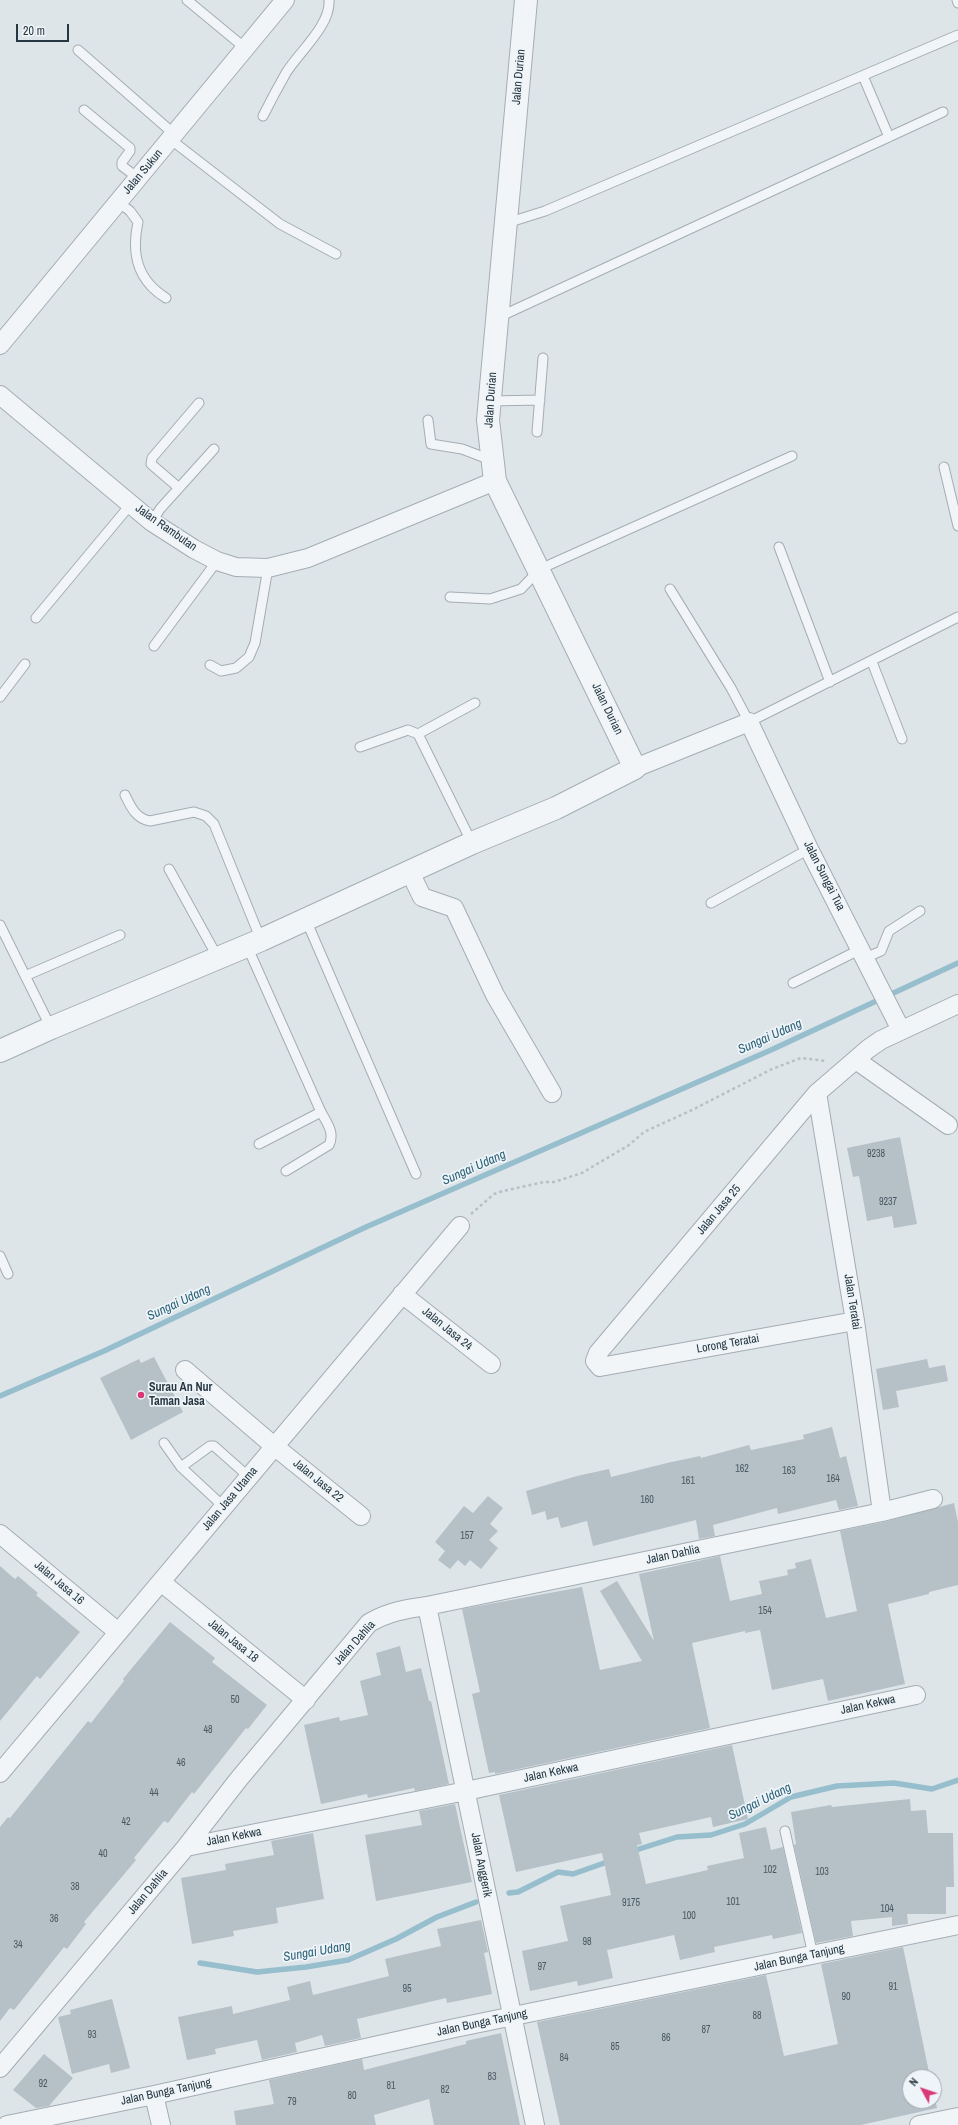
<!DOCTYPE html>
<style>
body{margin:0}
#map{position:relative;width:958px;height:2125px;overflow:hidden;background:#dee5e9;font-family:"Archivo Narrow",sans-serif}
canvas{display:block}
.north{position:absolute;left:902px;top:2069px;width:40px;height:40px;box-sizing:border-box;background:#eef4f7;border:1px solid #9ea8af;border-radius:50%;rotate:310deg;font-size:11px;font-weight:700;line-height:16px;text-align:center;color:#263742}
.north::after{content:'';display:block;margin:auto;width:14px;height:18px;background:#da3878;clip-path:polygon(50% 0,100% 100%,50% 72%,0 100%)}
.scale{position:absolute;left:16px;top:24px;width:53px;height:18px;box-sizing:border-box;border:2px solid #263742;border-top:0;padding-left:5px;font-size:12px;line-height:14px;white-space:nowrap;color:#263742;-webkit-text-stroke:3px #eef4f7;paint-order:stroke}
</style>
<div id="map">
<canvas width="958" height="2125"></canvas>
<div class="north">N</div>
<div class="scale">20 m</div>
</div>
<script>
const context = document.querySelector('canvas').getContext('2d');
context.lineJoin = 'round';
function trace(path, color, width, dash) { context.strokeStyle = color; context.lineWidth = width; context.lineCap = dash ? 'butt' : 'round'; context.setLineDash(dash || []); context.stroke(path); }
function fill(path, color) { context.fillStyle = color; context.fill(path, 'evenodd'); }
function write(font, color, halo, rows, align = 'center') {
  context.font = font + ' "Archivo Narrow",sans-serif'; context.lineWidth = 3.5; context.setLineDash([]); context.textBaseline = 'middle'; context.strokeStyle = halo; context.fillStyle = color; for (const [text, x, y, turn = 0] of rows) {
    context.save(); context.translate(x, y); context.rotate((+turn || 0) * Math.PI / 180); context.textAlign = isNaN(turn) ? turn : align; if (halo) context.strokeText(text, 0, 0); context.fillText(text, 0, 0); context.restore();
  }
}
trace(new Path2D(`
 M0 1396 104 1351 366 1227 771 1050 958 963
 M633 1851 677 1837 711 1835 745 1824 791 1797 837 1786 894 1783 932 1789 958 1780
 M509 1893 518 1892 558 1872 573 1874 610 1861
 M200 1963 257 1972 306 1967 348 1960 396 1939 437 1917 476 1902`), '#96becd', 5.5);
fill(new Path2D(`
 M900 1137 917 1224 894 1228 892 1216 867 1221 859 1176 853 1177 847 1148Z
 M154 1357 183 1412 131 1440 100 1378 139 1359 141 1363Z
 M927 1359 929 1368 945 1365 948 1381 896 1391 899 1407 883 1410 876 1369Z
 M832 1427 840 1458 846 1456 858 1506 839 1510 836 1500 778 1514 777 1508 713 1525 715 1536 699 1539 696 1520 593 1546 587 1521 561 1528 558 1517 547 1520 545 1511 532 1515 526 1491 577 1476 609 1469 611 1477 667 1463 700 1456 701 1458 749 1445 751 1450 804 1439 803 1435Z
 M488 1496 503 1508 490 1524 498 1531 489 1540 498 1548 481 1569 470 1560 465 1566 458 1560 450 1569 438 1560 445 1551 435 1542 464 1506 473 1513Z
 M954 1503 958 1522V1585L929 1592V1594L888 1604 905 1684 828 1701 823 1679 772 1690 760 1630 745 1633V1631L692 1643 710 1728 495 1774V1772L489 1773 472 1694 480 1692 462 1609 582 1587 600 1670 642 1661 600 1591 617 1581 654 1641 639 1574 720 1556 730 1601 762 1594 759 1581 788 1575 787 1570 796 1568 795 1563 811 1559 826 1618 857 1611 840 1531 884 1522Z
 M0 1566 15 1579 18 1576 38 1593 36 1595 80 1632 40 1679 37 1676 0 1721Z
 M170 1622 215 1658 212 1662 267 1705 248 1729 246 1728 194 1794 192 1792 168 1823 164 1821 134 1858 136 1860 84 1922 86 1924 67 1949 64 1947 14 2010 10 2008 0 2021V1827L8 1817 10 1818 88 1721 91 1723 124 1681 123 1679Z
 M400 1646 406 1672 421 1668 429 1701H431L449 1784 415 1791 414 1788 368 1798 367 1794 321 1804 304 1725 339 1717 340 1721 368 1715 360 1681 381 1675 376 1653Z
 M732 1745 748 1819 713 1827 711 1817 639 1833 642 1844 637 1845 646 1884 708 1870 707 1866 744 1858 739 1833 766 1827 771 1850 783 1847 802 1933 773 1939 772 1935 714 1947 715 1952 680 1960 674 1935 607 1950 613 1978 578 1986 577 1981 530 1991 522 1951 568 1941 560 1906 611 1895 602 1853 516 1872 499 1795Z
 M910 1799 911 1811 926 1810 928 1833H953L954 1887H946V1914H907L908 1924 892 1926V1917L851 1921 853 1936 816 1943 794 1845 796 1844 791 1812 831 1805 832 1807Z
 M455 1804 472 1882 376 1901 365 1835 422 1825 419 1811Z
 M313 1833 324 1899 276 1908 278 1923 233 1931 234 1936 192 1944 181 1878 226 1870 225 1864 274 1855 271 1841Z
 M481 1920 488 1952 484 1953 492 1994 447 2003 446 1998 357 2019 361 2038 325 2046 322 2035 295 2043 297 2052 262 2060 257 2040 215 2049 216 2054 187 2060 178 2017 232 2006 233 2014 290 2000 287 1987 310 1981 313 1995 389 1976 385 1959 441 1946 437 1929Z
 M903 1947 930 2077H910V2101H934V2094L937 2108 861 2125H560L537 2022 766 1975 784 2056 838 2044 821 1964Z
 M112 1999 130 2068 111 2073 109 2064 72 2074 58 2017 71 2014 70 2010Z
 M501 2033 520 2125H434L429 2099 374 2115 376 2125H236L234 2111 274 2104 269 2080 362 2059 364 2070 466 2044V2041Z
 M44 2054 73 2078 49 2106 36 2108 13 2090Z`), '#b5c0c7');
const service = new Path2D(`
 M187 0 245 48
 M957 0 958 3
 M78 50 174 134
 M863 76 889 137
 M84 110 130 148V151L122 162V166L138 178
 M263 116C270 102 278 87 286 73 299 52 331 25 329 0
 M170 139 280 224 336 254
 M118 202 130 211 138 222C131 254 137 280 166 298
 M507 223 545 211 958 35
 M499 317 943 112
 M490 401 540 400
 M428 420 431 444 462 449 491 460
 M537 432 543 358
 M944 467 958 526
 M179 488 151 464 152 458 199 403
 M152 522 160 509 214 449
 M779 547 830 682
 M670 589 731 688 749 722 958 617
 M450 597 490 599 521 589 540 569 792 456
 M36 618 131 504
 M154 646 217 561
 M872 662 902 739
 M210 665 221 671 236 668 249 657 255 643 268 568
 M0 697 25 664
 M418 734 475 703
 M360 747 408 730 418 734 472 843
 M125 795C131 807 136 819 150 821L194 812 206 816 214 824 261 940
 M169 869 218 958
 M711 903 809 849
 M306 920 416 1174
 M0 925 51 1028
 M247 946 321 1112C327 1123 335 1133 329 1145L286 1171
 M865 958 881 951 889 931 920 911
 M25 976 120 935
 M793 983 861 949
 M259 1144 321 1112
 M0 1256 8 1274
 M164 1443 181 1467 224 1507
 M181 1467 210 1446H214L249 1477
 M785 1831 813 1955`);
const minor = new Path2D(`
 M0 345 285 0
 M0 395 152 522 194 549 217 561 236 567 268 568 308 558 495 481
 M635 768 749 722 809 849 901 1030
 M410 872 422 897 454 908 495 995 552 1093
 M856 1060 948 1125
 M817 1093 855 1321 882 1512
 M402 1294 491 1364
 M855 1321 600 1367 595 1361 598 1353 817 1093 868 1049 881 1040 958 1004
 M185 1370 274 1446 361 1516
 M0 1534 118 1632
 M161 1582 306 1700
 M427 1606 535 2125
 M0 1773 460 1226
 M186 1847 466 1791 916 1695
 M0 2068 186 1847 238 1780 369 1623C388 1612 405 1609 427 1606L882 1512 933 1499
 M154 2095 161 2125
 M7 2125 154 2095 455 2028 958 1925
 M919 2125 958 2117`);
const tertiary = new Path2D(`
 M0 1051 51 1028 261 940 472 843 556 808 635 768 495 481 488 420 526 0`);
trace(service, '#a3adb4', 11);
trace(minor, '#a3adb4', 20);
trace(tertiary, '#a3adb4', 24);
trace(new Path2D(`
 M471 1214 494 1194 503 1191 544 1182H554L582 1173 629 1145 644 1132 694 1109 772 1069 801 1058 826 1061`), '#b9c0c4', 2.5, [3, 3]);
trace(service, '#f2f5f7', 9);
trace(minor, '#f2f5f7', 18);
trace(tertiary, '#f2f5f7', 22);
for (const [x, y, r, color] of [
 [141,1395,4,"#da3878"]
]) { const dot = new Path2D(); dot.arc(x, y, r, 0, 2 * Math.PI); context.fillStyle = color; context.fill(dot); trace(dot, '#eef4f7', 1.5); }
write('10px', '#4a5963', null, [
 ["9238",876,1154],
 ["9237",888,1202],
 ["162",742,1469],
 ["163",789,1471],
 ["164",833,1479],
 ["161",688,1481],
 ["160",647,1500],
 ["157",467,1536],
 ["154",765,1611],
 ["50",235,1700],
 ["48",208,1730],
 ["46",181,1763],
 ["44",154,1793],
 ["42",126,1822],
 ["40",103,1854],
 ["102",770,1870],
 ["103",822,1872],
 ["38",75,1887],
 ["101",733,1902],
 ["9175",631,1903],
 ["104",887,1909],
 ["100",689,1916],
 ["36",54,1919],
 ["98",587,1942],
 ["34",18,1945],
 ["97",542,1967],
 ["91",893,1987],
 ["95",407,1989],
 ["90",846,1997],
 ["88",757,2016],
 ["87",706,2030],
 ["93",92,2035],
 ["86",666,2038],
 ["85",615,2047],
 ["84",564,2058],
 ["83",492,2077],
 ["92",43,2084],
 ["81",391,2086],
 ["82",445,2090],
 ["80",352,2096],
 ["79",292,2102]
]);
write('12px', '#263742', '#eef4f7', [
 ["Jalan Durian",519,77,-85],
 ["Jalan Sukun",143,172,-50],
 ["Jalan Durian",491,400,-86],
 ["Jalan Rambutan",166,528,35],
 ["Jalan Durian",607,709,64],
 ["Jalan Sungai Tua",824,876,63],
 ["Jalan Jasa 25",719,1210,-50],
 ["Jalan Teratai",852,1302,81],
 ["Jalan Jasa 24",447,1329,39],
 ["Lorong Teratai",728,1344,-10],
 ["Jalan Jasa 22",318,1481,39],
 ["Jalan Jasa Utama",230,1499,-50],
 ["Jalan Dahlia",673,1555,-12],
 ["Jalan Jasa 16",59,1583,40],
 ["Jalan Jasa 18",233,1641,39],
 ["Jalan Dahlia",355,1643,-48],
 ["Jalan Kekwa",868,1705,-12],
 ["Jalan Kekwa",551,1773,-12],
 ["Jalan Kekwa",234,1837,-11],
 ["Jalan Anggerik",481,1865,79],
 ["Jalan Dahlia",148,1892,-50],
 ["Jalan Bunga Tanjung",799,1958,-12],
 ["Jalan Bunga Tanjung",482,2023,-12],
 ["Jalan Bunga Tanjung",166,2092,-12]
]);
write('bold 12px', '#263742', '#eef4f7', [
 ["Surau An Nur",149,1388],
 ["Taman Jasa",149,1402]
], 'left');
write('italic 13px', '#2c6279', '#eef4f7', [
 ["Sungai Udang",770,1037,-24],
 ["Sungai Udang",474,1168,-24],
 ["Sungai Udang",179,1303,-25],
 ["Sungai Udang",760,1802,-26],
 ["Sungai Udang",317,1952,-10]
]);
</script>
